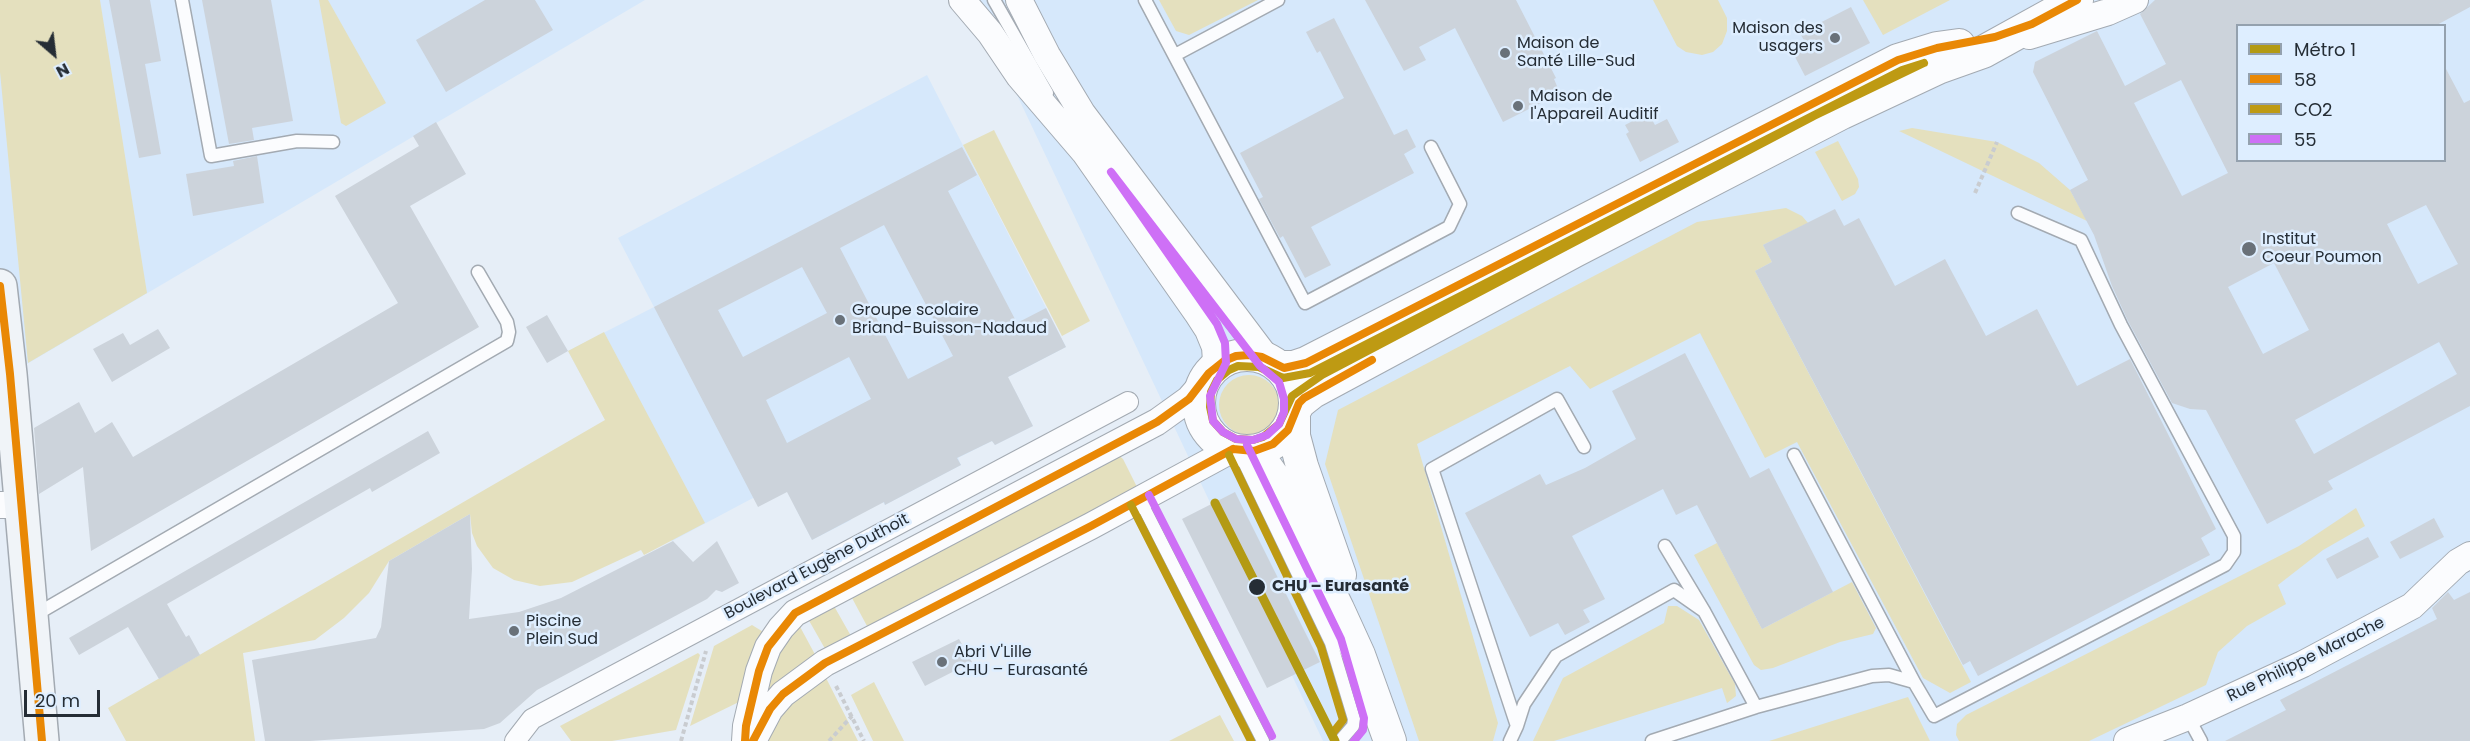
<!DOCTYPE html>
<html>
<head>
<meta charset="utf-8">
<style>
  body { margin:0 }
  #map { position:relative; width:2470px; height:741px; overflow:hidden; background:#e6eef7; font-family:Poppins,sans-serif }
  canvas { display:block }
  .legend { position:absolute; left:2236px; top:24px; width:210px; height:138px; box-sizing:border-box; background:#deeeff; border:2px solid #94a1ae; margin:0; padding:8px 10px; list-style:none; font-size:18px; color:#252d35 }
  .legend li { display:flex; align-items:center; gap:12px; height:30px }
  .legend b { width:30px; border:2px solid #94a1ae }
  .north { position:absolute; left:24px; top:24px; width:60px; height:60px; -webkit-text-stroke:4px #deeeff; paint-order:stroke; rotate:152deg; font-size:16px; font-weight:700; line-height:24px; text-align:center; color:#252d35 }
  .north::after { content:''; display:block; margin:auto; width:21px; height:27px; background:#252d35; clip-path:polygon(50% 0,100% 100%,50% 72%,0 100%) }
  .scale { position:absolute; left:24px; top:690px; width:76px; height:27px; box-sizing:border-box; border:3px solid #252d35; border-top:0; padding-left:8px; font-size:18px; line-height:21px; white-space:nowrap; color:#252d35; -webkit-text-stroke:4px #deeeff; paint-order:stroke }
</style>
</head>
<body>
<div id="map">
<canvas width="2470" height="741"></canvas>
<ul class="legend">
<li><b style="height:8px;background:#b39a13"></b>Métro 1</li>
<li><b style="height:8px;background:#e98805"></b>58</li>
<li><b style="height:8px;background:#be9a13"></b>CO2</li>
<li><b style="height:8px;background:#ce70f6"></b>55</li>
</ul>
<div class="north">N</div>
<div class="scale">20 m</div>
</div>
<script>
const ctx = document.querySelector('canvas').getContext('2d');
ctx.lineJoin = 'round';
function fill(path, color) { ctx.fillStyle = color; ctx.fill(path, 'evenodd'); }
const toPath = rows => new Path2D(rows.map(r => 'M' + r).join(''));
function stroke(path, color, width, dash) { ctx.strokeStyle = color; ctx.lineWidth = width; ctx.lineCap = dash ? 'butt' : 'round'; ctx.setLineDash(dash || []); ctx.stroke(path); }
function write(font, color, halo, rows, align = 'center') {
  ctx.font = font + ' Poppins,sans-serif'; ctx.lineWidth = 5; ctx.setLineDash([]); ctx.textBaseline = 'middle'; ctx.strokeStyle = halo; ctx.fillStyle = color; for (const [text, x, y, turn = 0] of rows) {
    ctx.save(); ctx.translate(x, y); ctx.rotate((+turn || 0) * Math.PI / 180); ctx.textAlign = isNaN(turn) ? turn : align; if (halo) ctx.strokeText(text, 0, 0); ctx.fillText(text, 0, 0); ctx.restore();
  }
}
fill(toPath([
  [0,0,645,0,10,374,0,286],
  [972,0,2470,0,2470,741,1323,741],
  [2238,26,2444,26,2444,160,2238,160],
  [927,75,1066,347,989,387,1013,387,1033,426,995,445,992,441,958,458,961,465,885,505,881,499,848,516,851,520,812,540,792,501,801,497,796,487,753,498,672,541,568,351,654,307,618,238]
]), '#d6e8fb');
fill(toPath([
  [0,0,100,0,147,293,28,363,0,72],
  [319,0,328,0,386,103,346,126,341,123],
  [1159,0,1258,0,1189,35,1176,31],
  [1653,0,1718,0,1727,18,1727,31,1722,44,1713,52,1702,55,1686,52,1677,46],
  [1863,0,1950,0,1883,35],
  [1912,128,1997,142,2039,163,2070,190,2087,221,1899,131],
  [994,130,1090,321,1062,336,963,145],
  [1838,141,1858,179,1859,187,1855,194,1842,201,1815,152],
  [1786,208,1802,216,1808,223,1763,245,1772,262,1755,271,1971,682,1950,693,1923,678,1797,442,1765,458,1700,333,1590,389,1570,366,1417,444,1498,723,1493,741,1419,741,1325,464,1338,410,1697,222],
  [604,332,705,523,644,555,641,550,572,582,540,586,514,580,493,568,477,546,472,533,470,514,389,561,369,593,344,618,315,640,243,653,255,741,126,741,108,708,605,420,568,351],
  '1219 405a30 30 0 1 1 60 0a30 30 0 1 1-60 0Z',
  [1116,453,1123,459,1137,487,879,628,867,626,852,598,855,590],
  [2356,508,2365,526,2323,550,2278,585,2286,604,2247,626,2218,652,2206,685,2089,741,1959,741,1956,735,1957,724,1966,715,2299,546],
  [1717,543,1762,629,1852,582,1876,628,1873,634,1840,642,1773,668,1761,670,1754,665,1694,555],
  [834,606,851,636,828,654,807,617],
  [1668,606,1677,606,1699,620,1735,684,1736,696,1727,703,1722,688,1554,741,1533,741,1563,678,1664,623],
  [798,623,818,660,765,704,768,670],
  [752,625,765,633,747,698,690,726,714,646],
  [698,653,700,655,676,730,612,741,571,741,560,726],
  [823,672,858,741,766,741,788,702],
  [874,682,904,741,873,741,851,695],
  [1908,697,1930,741,1769,741],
  [1220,715,1234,741,1169,741]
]), '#e4e0be');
fill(toPath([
  [109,0,150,0,161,61,145,64,161,154,139,158],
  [202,0,271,0,293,121,252,128,254,140,229,144],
  [485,0,535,0,553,30,446,92,416,40],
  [1365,0,1516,0,1556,78,1554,79,1559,91,1539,101,1541,103,1503,122,1455,28,1419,47,1426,60,1404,71],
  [2155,0,2470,0,2470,7,2435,26,2238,26,2238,160,2445,160,2445,67,2464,103,2470,100,2470,406,2328,481,2333,489,2267,524,2206,410,2190,409,2172,403,2128,321,2112,286,2094,235,2070,190,2088,180,2033,72,2035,62,2097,31,2125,86,2166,64,2140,14],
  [2181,80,2228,173,2182,196,2134,103],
  [2426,205,2458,264,2418,284,2387,224],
  [2274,263,2309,330,2263,354,2228,287],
  [2439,342,2457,374,2314,454,2295,420],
  [1851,7,1870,43,1805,76,1794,55,1808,48,1800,33],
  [1334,18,1394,135,1407,129,1416,147,1404,154,1414,173,1311,227,1331,265,1305,278,1283,236,1280,238,1259,199,1263,197,1240,153,1344,98,1320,51,1317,53,1306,32],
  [1648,113,1655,125,1667,119,1679,142,1640,162,1626,134,1629,132,1625,125],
  [436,122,466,174,410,206,479,327,91,551,83,467,39,494,34,428,79,402,95,433,112,422,133,457,398,303,335,196,419,146,413,136],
  [962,147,977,175,948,191,1017,323,1046,308,1066,347,1008,377,1033,426,995,445,992,441,957,458,961,465,885,505,884,502,812,540,787,492,758,507,654,307],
  [884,225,953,356,908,379,840,248],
  [802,267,827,313,743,357,718,310],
  [849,357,871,399,787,443,766,400],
  [257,156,264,203,193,216,186,174,234,166,233,161],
  [1835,209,1844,226,1859,218,1895,286,1945,259,1986,336,2037,309,2077,386,2130,359,2216,529,2201,538,2210,555,1978,676,1970,661,1963,665,1755,271,1772,262,1763,245],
  [547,315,568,351,547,363,526,327],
  [158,329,170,348,112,382,93,349,123,333,130,345],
  [1685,353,1750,478,1769,468,1833,592,1762,629,1697,505,1676,515,1663,489,1572,536,1605,599,1583,610,1590,622,1565,635,1558,623,1530,637,1465,513,1540,474,1546,485,1585,468,1636,439,1612,391],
  [428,431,440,453,372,492,370,488,167,604,186,637,189,635,200,655,159,679,128,627,79,655,69,638],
  [1235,492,1320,662,1267,688,1182,519],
  [470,514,472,569,469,619,519,612,561,598,673,541,693,562,717,541,739,583,722,592,716,590,707,599,537,690,500,723,484,729,310,741,265,741,252,660,376,638,381,627,389,561],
  [2434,518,2444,537,2400,559,2390,542],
  [2368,537,2379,557,2337,579,2326,559],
  [2448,592,2454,600,2470,592,2470,741,2225,741,2286,710,2280,700,2437,619,2432,608],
  [959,639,972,662,925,686,912,662]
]), '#ccd3db');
const service = toPath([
  [182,0,211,156,297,141,333,142],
  [994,0,1047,93],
  [1145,0,1305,303,1449,227,1460,204,1431,147],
  [1175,55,1278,0],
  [1794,455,1914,682],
  [1241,456,1331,643,1354,719,1353,726,1340,741],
  [1140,500,1263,741],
  [1665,546,1704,611,1756,707],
  [35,615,507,341,509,332,507,322,478,272],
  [2188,717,2201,741],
  [1517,726,1524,704,1556,656,1674,590,1704,611],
  [1510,741,1517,726,1432,469,1557,399,1584,447],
  [1652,741,1756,707,1872,676,1889,675,1914,682,1934,716,2225,565,2234,552,2234,536,2121,325,2081,240,2018,213]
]);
const pedestrian = toPath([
  [515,741,532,719,1128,402]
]);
const minor = toPath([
  [962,0,990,33,1019,76,1085,153,1197,313,1208,330,1215,347,1216,361,1214,368],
  [1019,0,1047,55,1082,113,1268,360],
  [2029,36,2108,12,2135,0],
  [0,505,21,505],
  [745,741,746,726,759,671,768,647,781,628,795,613,1157,422,1189,399,1203,383],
  [753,741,770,709,783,694,825,663,1091,526,1233,449],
  [2127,741,2188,717,2303,664,2412,606,2458,562,2470,555]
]);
const tertiary = toPath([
  '1199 403a48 48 0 1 1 96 0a48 48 0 1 1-96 0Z',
  [1279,367,1294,367,1306,363,1898,60,1937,48,1959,45],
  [1295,410,1299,403,1313,392,1575,251,1842,113,1938,68,1983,52,2077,0],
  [1294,417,1294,436,1302,466,1340,575],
  [1247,451,1260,458,1274,478,1338,609,1359,655,1390,741]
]);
const secondary = toPath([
  [0,286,10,374,42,741]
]);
stroke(service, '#a3aab2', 15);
stroke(pedestrian, '#a3aab2', 22);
stroke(minor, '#a3aab2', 28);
stroke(tertiary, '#a3aab2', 34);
stroke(secondary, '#a3aab2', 36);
stroke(toPath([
  [1975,193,1997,142],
  [836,686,864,741],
  [681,741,706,651],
  [829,741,852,716]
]), '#c9ccd0', 4, [4.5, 3]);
stroke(service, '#fbfcfe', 12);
stroke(pedestrian, '#fbfcfe', 20);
stroke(minor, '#fbfcfe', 26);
stroke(tertiary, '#fbfcfe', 32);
stroke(secondary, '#f0f4f8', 33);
stroke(toPath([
  [0,286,10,374,42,741],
  [1233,449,1254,451,1273,444,1288,430,1299,403,1304,398,1372,360],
  [745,741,746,726,759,671,768,647,795,613,1157,422,1189,399,1209,373,1224,361,1236,356,1249,355,1262,357,1284,368,1306,363,1898,60,1937,48,1995,37,2032,24,2077,0],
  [753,741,770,709,783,694,825,663,1091,526,1233,449]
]), '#e98805', 8);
stroke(toPath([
  [1924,63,1814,116,1322,375,1292,396,1279,424,1263,437,1253,440,1236,439,1223,432,1213,421,1210,407,1211,392,1217,380,1229,370,1238,366,1259,367,1283,378,1310,373,1902,70,1924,63],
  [1229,455,1321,647,1343,720,1332,734],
  [1131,505,1251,741]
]), '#be9a13', 8);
stroke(toPath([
  [1111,172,1260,366,1279,382,1284,399,1284,412,1279,424,1267,435,1253,440,1236,439,1223,432,1213,421,1210,396,1226,363,1225,343,1217,324,1111,172],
  [1247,445,1341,639,1364,718,1363,730,1354,741],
  [1149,495,1272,736]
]), '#ce70f6', 8);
stroke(toPath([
  [1215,503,1335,741]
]), '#b39a13', 9);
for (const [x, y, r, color] of [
  [1835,38,6,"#697179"],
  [1505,53,6,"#697179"],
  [1518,106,6,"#697179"],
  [2249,249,8,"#697179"],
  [840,320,6,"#697179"],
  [1257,587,9,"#252d35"],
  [514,631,6,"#697179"],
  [942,662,6,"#697179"]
]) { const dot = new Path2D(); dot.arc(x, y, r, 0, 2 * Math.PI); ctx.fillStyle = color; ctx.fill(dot); stroke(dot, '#deeeff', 2); }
write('16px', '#252d35', '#deeeff', [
  ["Maison des",1823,29,"right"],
  ["usagers",1823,47,"right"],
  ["Maison de",1517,44],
  ["Santé Lille-Sud",1517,62],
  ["Maison de",1530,97],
  ["l'Appareil Auditif",1530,115],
  ["Institut",2262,240],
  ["Coeur Poumon",2262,258],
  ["Groupe scolaire",852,311],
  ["Briand-Buisson-Nadaud",852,329],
  ["Piscine",526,622],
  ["Plein Sud",526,640],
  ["Abri V'Lille",954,653],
  ["CHU – Eurasanté",954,671]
], 'left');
write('16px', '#252d35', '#deeeff', [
  ["Boulevard Eugène Duthoit",817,567,-28],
  ["Rue Philippe Marache",2306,660,-26]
]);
write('bold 16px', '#252d35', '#deeeff', [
  ["CHU – Eurasanté",1272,587]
], 'left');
</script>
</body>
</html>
